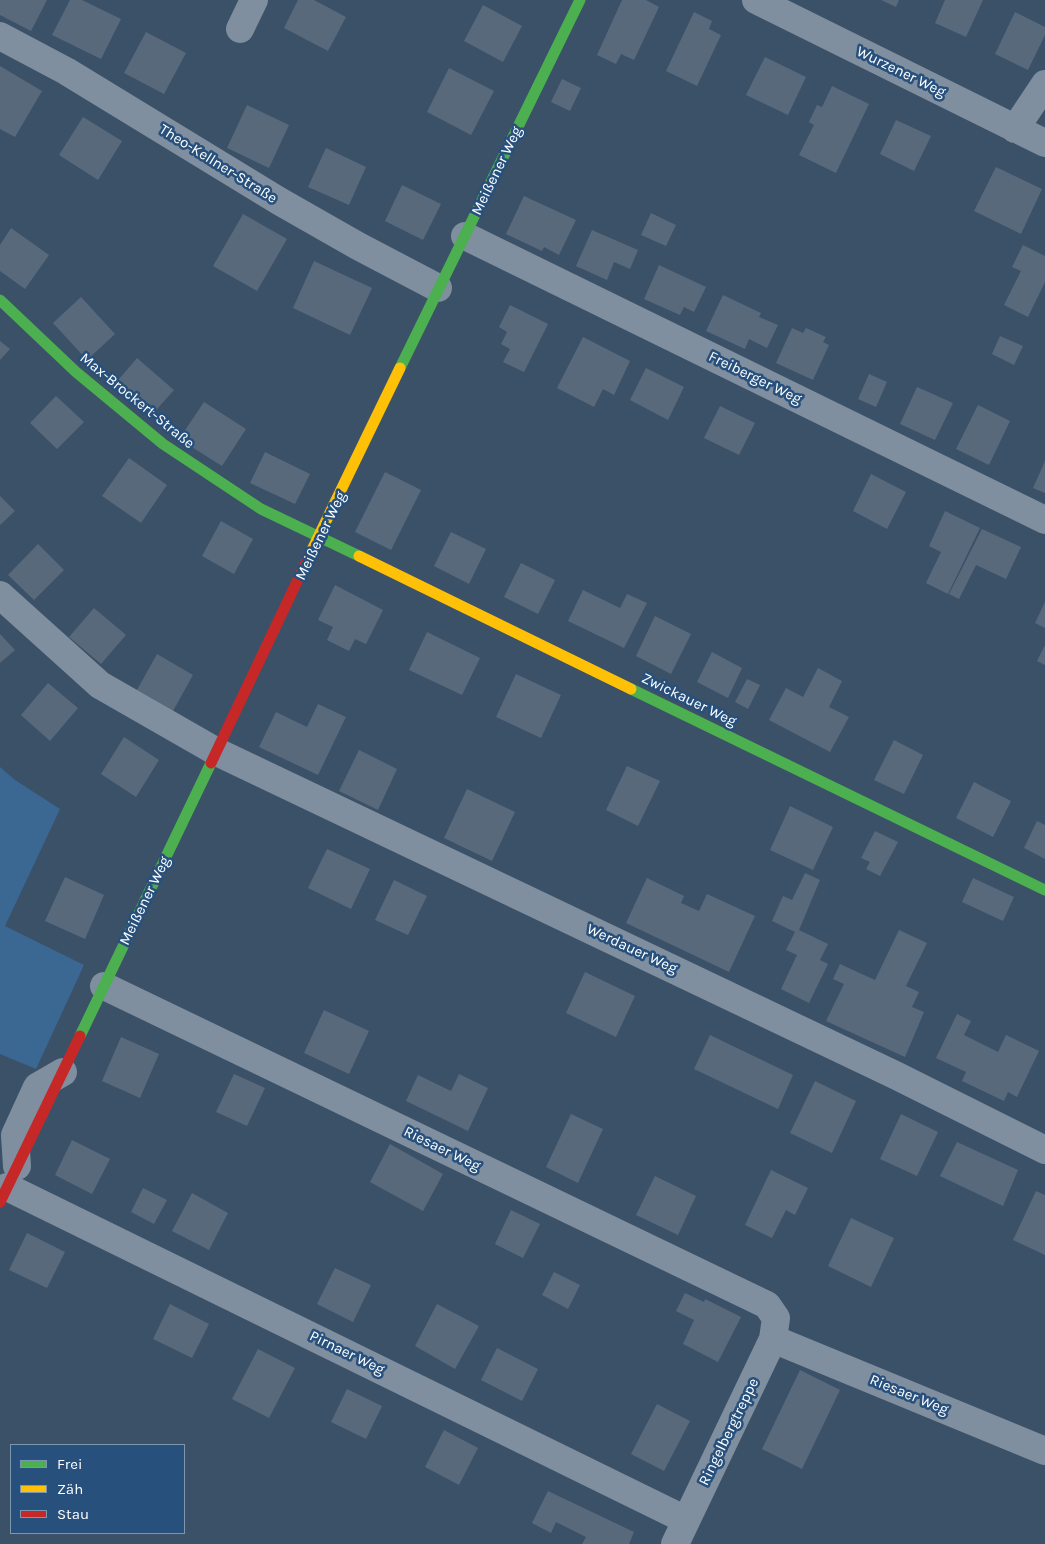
<!DOCTYPE html>
<html>
<head>
<meta charset="utf-8">
<style>
  body { margin:0 }
  #map { position:relative; width:1045px; height:1544px; overflow:hidden; background:#3b5168; font-family:Karla,sans-serif }
  canvas { display:block }
  .legend { position:absolute; left:10px; top:1444px; width:175px; height:90px; box-sizing:border-box; background:#27507c; border:1px solid #7d96b0; margin:0; padding:6px 9px; list-style:none; font-size:15px; color:#fff }
  .legend li { display:flex; align-items:center; gap:10px; height:25px }
  .legend b { width:25px; border:1px solid #7d96b0 }
</style>
</head>
<body>
<div id="map">
<canvas width="1045" height="1544"></canvas>
<ul class="legend">
<li><b style="height:6px;background:#4caf50"></b>Frei</li>
<li><b style="height:6px;background:#ffc107"></b>Zäh</li>
<li><b style="height:6px;background:#c62828"></b>Stau</li>
</ul>
</div>
<script>
const ctx = document.querySelector('canvas').getContext('2d');
ctx.lineJoin = 'round';
function fill(path, color) { ctx.fillStyle = color; ctx.fill(path, 'evenodd'); }
const toPath = rows => new Path2D(rows.map(r => 'M' + r).join(''));
function stroke(path, color, width, dash) { ctx.strokeStyle = color; ctx.lineWidth = width; ctx.lineCap = dash ? 'butt' : 'round'; ctx.setLineDash(dash || []); ctx.stroke(path); }
function write(font, color, halo, rows, align = 'center') {
  ctx.font = font + ' Karla,sans-serif'; ctx.lineWidth = 5; ctx.setLineDash([]); ctx.textBaseline = 'middle'; ctx.strokeStyle = halo; ctx.fillStyle = color; for (const [text, x, y, turn = 0] of rows) {
    ctx.save(); ctx.translate(x, y); ctx.rotate((+turn || 0) * Math.PI / 180); ctx.textAlign = isNaN(turn) ? turn : align; if (halo) ctx.strokeText(text, 0, 0); ctx.fillText(text, 0, 0); ctx.restore();
  }
}
fill(toPath([
  [0,767,15,780,60,809,5,926,84,965,36,1069,0,1054]
]), '#3b6793');
fill(toPath([
  [0,0,47,0,31,31,0,15],
  [70,0,82,0,121,19,101,59,52,35],
  [298,0,314,0,346,17,328,51,284,28],
  [622,0,646,0,659,7,634,60,621,54,616,64,597,55],
  [881,0,899,0,896,7],
  [945,0,983,0,966,37,935,23],
  [483,5,522,26,503,62,464,41],
  [694,12,712,21,709,29,721,35,697,86,666,71],
  [1015,12,1045,27,1045,35,1028,70,995,54],
  [146,32,186,53,164,94,124,73],
  [765,57,806,77,788,115,746,95],
  [0,66,42,91,15,137,0,129],
  [449,68,494,91,471,135,427,112],
  [562,79,581,88,570,111,551,102],
  [832,86,869,104,836,173,799,155,814,125,809,122,817,105,822,107],
  [247,105,289,125,269,168,227,148],
  [83,117,122,141,98,180,59,155],
  [896,120,931,136,914,171,880,154],
  [326,148,366,167,349,205,308,187],
  [996,167,1042,189,1021,234,974,211],
  [402,185,441,204,423,240,385,221],
  [524,196,576,220,559,255,544,247,542,251,506,234],
  [651,213,676,225,666,246,641,235],
  [243,214,287,239,257,291,213,266],
  [11,228,49,255,25,289,0,271,0,245],
  [592,230,638,250,630,269,614,262,607,280,576,266],
  [1023,245,1045,256,1045,282,1028,317,1004,305,1021,271,1012,267],
  [314,261,372,288,350,335,293,308],
  [659,265,706,287,694,312,684,307,680,315,644,299],
  [723,295,761,313,759,317,778,325,767,348,749,339,745,349,706,331],
  [81,297,115,334,87,360,53,323],
  [510,305,548,324,524,372,503,362,510,349,501,344,507,332,499,327],
  [792,328,803,333,806,328,826,337,823,342,829,345,813,380,776,363],
  [1000,336,1023,346,1014,365,992,354],
  [583,337,630,361,614,395,603,389,594,407,557,388],
  [0,341,10,349,0,360],
  [137,358,174,390,150,417,113,386],
  [646,368,684,387,668,420,630,400],
  [869,374,887,382,876,407,858,399],
  [917,387,953,403,935,440,900,424],
  [56,396,84,422,57,449,30,423],
  [204,402,246,429,222,466,179,439],
  [978,405,1010,421,989,465,956,449],
  [720,406,755,423,739,455,704,438],
  [265,452,310,474,295,504,250,483],
  [129,458,167,485,141,523,102,496],
  [1045,461,1045,493,1033,488],
  [385,472,421,490,391,550,355,532],
  [871,474,906,492,887,529,853,511],
  [0,496,15,511,0,525],
  [945,511,980,528,948,594,926,583,941,552,929,546],
  [221,521,253,539,234,574,202,556],
  [982,529,1021,547,1006,579,976,565,959,599,949,594],
  [451,532,486,549,469,584,434,566],
  [38,544,64,570,34,600,8,575],
  [521,563,555,580,538,614,504,597],
  [335,585,383,610,366,644,355,639,349,651,327,640,333,627,318,620],
  [583,590,620,608,627,594,647,603,624,648,568,621],
  [1045,602,1045,628,1035,623],
  [94,608,126,635,101,664,69,637],
  [655,616,691,634,671,674,636,656],
  [427,632,480,658,462,695,409,670],
  [0,634,15,650,0,663],
  [1045,645,1045,665,1037,661],
  [712,652,742,668,728,698,697,682],
  [157,654,193,675,173,711,137,690],
  [818,668,842,681,829,707,849,717,830,752,769,720,786,688,803,697],
  [516,674,561,695,541,738,496,717],
  [747,679,760,685,748,709,735,702],
  [48,683,78,708,50,741,21,715],
  [318,704,346,717,318,775,259,747,276,712,307,727],
  [124,737,159,760,136,797,101,774],
  [894,740,923,755,904,794,874,780],
  [359,750,397,769,378,810,339,791],
  [627,766,660,781,638,826,606,810],
  [974,782,1011,801,993,837,956,818],
  [467,789,515,812,492,861,444,838],
  [790,806,833,827,813,870,770,850],
  [1037,821,1045,825,1045,859,1024,848],
  [875,831,898,842,880,876,866,869,870,862,861,858],
  [327,849,370,869,351,909,308,888],
  [805,873,820,880,799,930,828,944,820,960,828,964,809,1003,781,989,797,955,786,950,795,932,772,921,783,896,792,900],
  [65,877,104,895,85,939,45,921],
  [647,878,684,896,681,903,699,911,707,894,755,916,729,972,626,923],
  [973,878,1014,897,1003,921,962,902],
  [394,880,427,896,408,935,375,920],
  [899,930,927,943,906,986,919,992,912,1007,924,1012,905,1057,826,1021,844,984,833,979,840,964,875,980],
  [585,972,635,996,616,1037,566,1013],
  [324,1010,369,1031,349,1074,304,1053],
  [957,1014,971,1021,964,1035,998,1052,1006,1035,1039,1051,1017,1097,1008,1092,1004,1101,962,1081,966,1072,936,1058],
  [710,1035,793,1075,778,1109,694,1069],
  [121,1037,159,1054,140,1098,102,1081],
  [234,1074,265,1088,247,1126,216,1112],
  [459,1074,488,1088,468,1131,406,1101,418,1075,451,1091],
  [815,1081,856,1101,832,1153,790,1133],
  [571,1114,603,1129,578,1183,546,1167],
  [901,1114,938,1132,917,1176,880,1159],
  [72,1140,110,1159,92,1194,55,1175],
  [957,1142,1018,1170,1003,1206,940,1176],
  [390,1144,443,1174,423,1211,370,1182],
  [771,1170,808,1188,795,1215,786,1210,772,1238,745,1225],
  [655,1176,696,1196,678,1235,636,1215],
  [143,1188,167,1200,154,1224,131,1212],
  [1036,1191,1045,1195,1045,1255,1013,1240],
  [192,1193,228,1213,209,1250,172,1231],
  [511,1210,540,1224,523,1258,495,1244],
  [851,1218,894,1238,871,1287,828,1266],
  [27,1233,65,1252,47,1288,9,1270],
  [335,1268,371,1285,353,1322,317,1304],
  [554,1272,580,1285,568,1309,542,1295],
  [685,1293,704,1302,705,1299,741,1317,718,1362,683,1344,694,1320,676,1311],
  [170,1304,209,1324,192,1358,153,1339],
  [437,1304,479,1326,455,1369,415,1346],
  [497,1348,538,1369,522,1401,481,1380],
  [258,1349,295,1368,269,1418,232,1399],
  [800,1370,840,1390,802,1469,762,1449],
  [347,1389,382,1406,366,1439,331,1422],
  [657,1404,690,1421,664,1471,631,1454],
  [444,1430,478,1448,459,1485,425,1467],
  [548,1491,634,1532,629,1544,582,1544,586,1537,556,1522,551,1533,532,1523]
]), '#58697c');
stroke(toPath([
  [756,0,1045,143],
  [240,29,254,0],
  [0,36,66,71,279,201,358,246,438,288],
  [1015,129,1045,84],
  [465,236,1045,520],
  [0,595,100,685,217,752,895,1075,1045,1150],
  [104,986,767,1305,776,1318,773,1339,675,1544],
  [17,1166,15,1135,37,1087,63,1072],
  [7,1187,686,1520],
  [773,1339,1045,1451]
]), '#7f8f9f', 28);
stroke(toPath([
  [0,300,76,372,163,444,261,509,359,556],
  [400,368,580,0],
  [631,689,1045,890],
  [80,1036,211,763]
]), '#4caf50', 11);
stroke(toPath([
  [311,552,400,368],
  [359,556,631,689]
]), '#ffc107', 11);
stroke(toPath([
  [211,763,311,552],
  [0,1202,80,1036]
]), '#c62828', 11);
write('15px', '#fff', '#27507c', [
  ["Wurzener Weg",901,72,26],
  ["Theo-Kellner-Straße",218,164,32],
  ["Meißener Weg",497,171,-64],
  ["Freiberger Weg",755,378,26],
  ["Max-Brockert-Straße",137,401,39],
  ["Meißener Weg",321,536,-64],
  ["Zwickauer Weg",689,700,26],
  ["Meißener Weg",145,901,-64],
  ["Werdauer Weg",632,949,25],
  ["Riesaer Weg",442,1149,26],
  ["Pirnaer Weg",347,1353,26],
  ["Riesaer Weg",909,1395,22],
  ["Ringelbergtreppe",729,1432,-64]
]);
</script>
</body>
</html>
